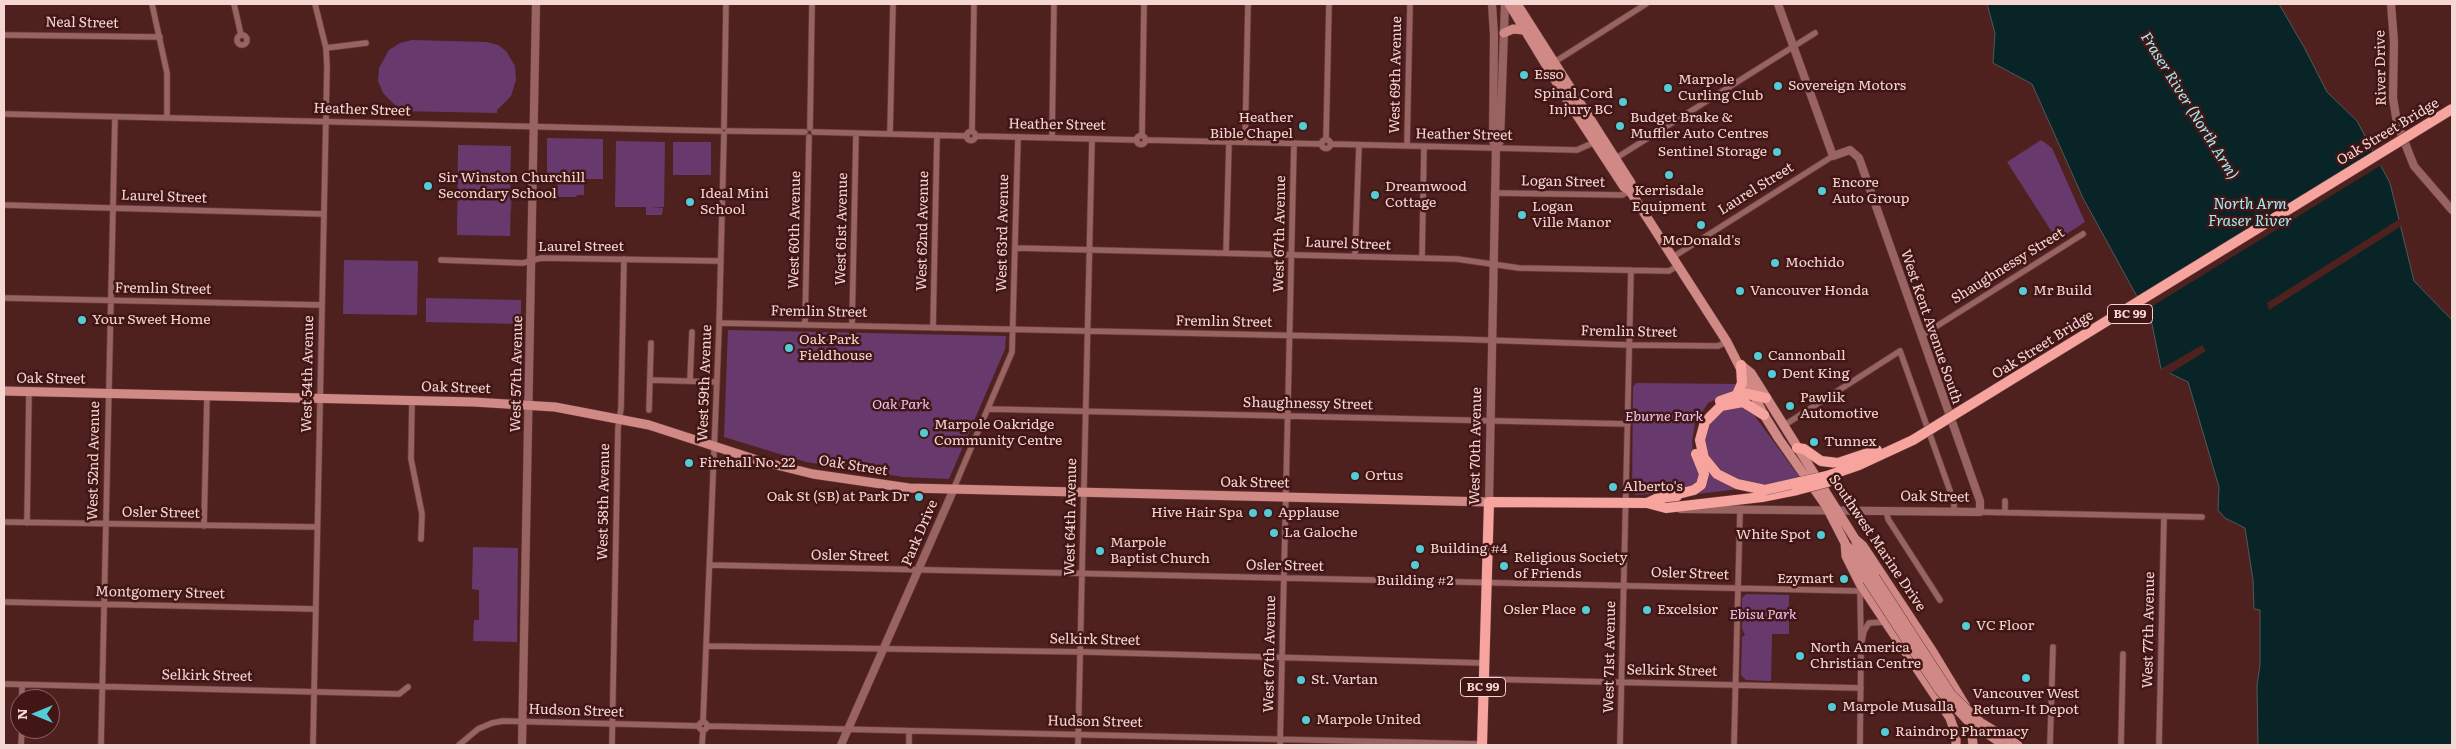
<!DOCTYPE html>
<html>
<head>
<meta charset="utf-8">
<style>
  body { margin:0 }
  #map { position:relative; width:2456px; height:749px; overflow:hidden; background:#4e211f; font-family:Literata,serif }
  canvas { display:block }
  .frame { position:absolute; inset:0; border:5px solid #f4d6d3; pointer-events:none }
  .north { position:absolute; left:10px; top:689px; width:50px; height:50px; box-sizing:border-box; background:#431616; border:1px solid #8a6362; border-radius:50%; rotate:270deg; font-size:14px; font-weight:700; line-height:20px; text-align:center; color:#f4d6d3 }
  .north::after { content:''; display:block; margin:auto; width:18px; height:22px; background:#52ccd6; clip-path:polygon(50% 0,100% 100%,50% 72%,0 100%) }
</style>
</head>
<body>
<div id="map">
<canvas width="2456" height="749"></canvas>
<div class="frame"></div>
<div class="north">N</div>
</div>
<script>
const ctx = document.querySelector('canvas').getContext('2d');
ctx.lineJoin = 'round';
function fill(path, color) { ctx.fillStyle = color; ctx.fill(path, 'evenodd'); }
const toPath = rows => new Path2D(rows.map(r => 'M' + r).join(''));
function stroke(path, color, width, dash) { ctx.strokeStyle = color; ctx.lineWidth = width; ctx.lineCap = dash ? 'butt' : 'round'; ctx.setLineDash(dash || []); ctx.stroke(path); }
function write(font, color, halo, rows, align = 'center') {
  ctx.font = font + ' Literata,serif'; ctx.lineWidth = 5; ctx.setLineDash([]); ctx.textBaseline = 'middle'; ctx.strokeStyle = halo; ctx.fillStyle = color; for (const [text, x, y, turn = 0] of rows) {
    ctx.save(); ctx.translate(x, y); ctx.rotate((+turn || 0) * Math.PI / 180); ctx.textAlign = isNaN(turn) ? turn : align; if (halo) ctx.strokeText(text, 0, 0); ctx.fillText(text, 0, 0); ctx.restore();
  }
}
fill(toPath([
  [412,40,486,42,498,45,506,51,515,66,516,80,511,96,497,110,497,113,397,111,397,107,383,93,378,81,379,68,389,50,400,43],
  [547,138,603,139,603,179,547,179],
  [2041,140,2052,148,2085,222,2057,240,2007,162],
  [616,141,665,142,664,207,651,207,663,208,662,215,646,215,646,207,615,207],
  [673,142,711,142,711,175,673,175],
  [458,145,511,146,510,190,513,223,511,197,510,236,457,235],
  [558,180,576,180,576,184,584,184,584,195,577,195,576,197,557,197],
  [344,260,418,261,417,315,343,314],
  [426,298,521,300,521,324,426,322],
  [728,330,1006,336,1005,349,949,479,903,477,806,462,724,437],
  [1636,383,1740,384,1736,390,1708,403,1695,423,1692,442,1693,452,1700,472,1698,485,1664,493,1636,495,1632,493,1633,387],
  [1740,407,1752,412,1801,479,1772,484,1746,484,1718,471,1704,452,1705,430,1720,411],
  [1705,468,1739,489,1697,494],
  [473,547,518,548,517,642,473,641,474,620,479,620,479,590,472,589],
  [1746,594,1789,595,1789,634,1772,634,1771,681,1746,680,1741,675,1742,637,1745,635,1742,629,1742,598]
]), '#68396d');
const water = toPath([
  [1987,4,2279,4,2304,47,2327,92,2357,121,2390,183,2414,281,2452,320,2452,745,2258,745,2257,685,2260,665,2260,610,2254,609,2253,580,2245,528,2225,518,2218,510,2219,487,2188,382,2161,369,2152,324,2083,198,2032,84,1993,63,1995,33,1987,4]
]);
fill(water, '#082426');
stroke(water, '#4f595a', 1);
fill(toPath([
  [2376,150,2383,164,2143,312,2135,298],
  [2401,218,2403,225,2269,310,2267,303],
  [2202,345,2206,351,2167,375,2159,370]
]), '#4e211f');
const street = toPath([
  [152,4,167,73,167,118],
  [234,4,241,35],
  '237 40a5 5 0 1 1 10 0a5 5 0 1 1-10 0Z',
  [4,35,160,37],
  [326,48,366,43],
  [1553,63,1646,4],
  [4,114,720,131],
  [724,127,726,4],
  [810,128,812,4],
  [728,131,805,132],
  [972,131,974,4],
  '966.5 136a4.5 4.5 0 1 1 9 0a4.5 4.5 0 1 1-9 0Z',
  [814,132,967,136],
  [890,134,893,4],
  [1142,135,1144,4],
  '1136.5 140a4.5 4.5 0 1 1 9 0a4.5 4.5 0 1 1-9 0Z',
  [976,136,1137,140],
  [1052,138,1054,4],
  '1321.5 144a4.5 4.5 0 1 1 9 0a4.5 4.5 0 1 1-9 0Z',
  [1146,140,1322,144],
  [1326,140,1329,4],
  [1245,142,1248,4],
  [1331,144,1577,150,1595,142],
  [1407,146,1410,4],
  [1613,160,1815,33],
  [1494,193,1622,195,1630,191],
  [4,205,324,214],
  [1015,248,1457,259,1519,268,1669,271,1679,265],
  [1226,253,1229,142],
  [1355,256,1359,145],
  [1673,257,1833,156],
  [1422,258,1424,147],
  [441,260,523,263,541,258,721,261],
  [4,298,322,305],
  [720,323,1455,339,1629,345,1718,346,1727,342],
  [805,324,809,137],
  [852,325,856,134],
  [933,328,937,135],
  [1921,336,2083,234],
  [650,380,717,382],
  [690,381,692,332],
  [412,400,411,459,422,514,421,539],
  [988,409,1628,424],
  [649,410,651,343],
  [1783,426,1900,351,1954,502,1954,512],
  [953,490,1012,352,1018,137],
  [1886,510,1888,519,1940,600],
  [1980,512,2202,517],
  [2005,513,2005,501],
  [4,522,317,527],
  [27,523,29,392],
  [204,526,207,396],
  [710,565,1859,591],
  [4,602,315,609],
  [707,646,1087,652,1483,663],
  [1861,646,1864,631,1869,623,1885,622],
  [1483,679,1861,688],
  [4,684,399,694,408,687],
  [22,699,22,685],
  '699 726a4 4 0 1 1 8 0a4 4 0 1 1-8 0Z',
  [703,722,719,329,724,134],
  [707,726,1482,744],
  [21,745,22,729],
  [101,745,115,117],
  [313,745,327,67,326,48,315,4],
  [459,745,478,729,492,723,503,721,699,726],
  [612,745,618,428,621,408,624,259],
  [702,745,703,731],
  [909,745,909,731],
  [1078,745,1092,139],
  [1280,745,1294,143],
  [1620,745,1631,270],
  [1734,745,1740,511],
  [1860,745,1861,646,1860,588],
  [2050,745,2053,647],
  [2121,745,2123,654],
  [2159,745,2164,516]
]);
const secondary = toPath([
  [2391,4,2394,42,2393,98,2397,123,2414,166,2452,210],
  [1496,148,1500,141,1505,4],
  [1489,502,1496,148,1493,141,1494,35,1492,4],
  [1681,509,1980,512,1980,501,1859,158,1850,150,1833,156,1778,4],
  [522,745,536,4],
  [841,745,953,491]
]);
const primary = toPath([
  [1509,4,1569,103,1624,187,1630,191,1727,342,1764,415,1779,439,1826,506,1845,543,1846,556,1860,584,1950,718,1956,735,1956,745],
  [1517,4,1631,183,1630,191],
  [1504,33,1513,29,1524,30],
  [1741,365,1751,373,1855,539,1863,546,1933,652,1965,705,1971,723,1973,745],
  [4,391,474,402,555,407,649,425,760,461,813,474,909,488,1489,502],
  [1856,542,1858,549,1875,577],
  [1845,544,1852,552,1867,580]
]);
const highway = toPath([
  [1737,394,1742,383,1741,365],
  [1720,401,1743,393,1766,398],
  [1764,415,1743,402,1721,406,1705,422,1700,440,1704,458,1717,474,1737,484,1765,490],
  [1797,448,1804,449,1821,461,1838,463],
  [1670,496,1694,490,1701,485,1704,474,1696,454],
  [1647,503,1658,498,1677,496],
  [1482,745,1489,502,1647,503,1666,508,1762,497,1797,490]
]);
stroke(street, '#643d3d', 7);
stroke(secondary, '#643d3d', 9);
stroke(primary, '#643d3d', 10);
stroke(highway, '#643d3d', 11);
stroke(street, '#986360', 5.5);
stroke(secondary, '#986360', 8);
stroke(primary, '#d18985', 9);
stroke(highway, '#f7a39e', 10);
const primaryBridge = toPath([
  [1875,577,1951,694,1980,722,2018,745],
  [1867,580,1939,690,1967,720,2004,745]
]);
const highwayBridge = toPath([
  [1838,463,1877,450],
  [1765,490,1827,476,1859,465,1913,440,2452,109],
  [1797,490,1828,482]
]);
stroke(primaryBridge, '#643d3d', 10, []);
stroke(highwayBridge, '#643d3d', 11, []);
stroke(primaryBridge, '#d18985', 9);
stroke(highwayBridge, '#f7a39e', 10);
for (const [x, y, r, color] of [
  [1524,75,5,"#52ccd6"],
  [1778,86,5,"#52ccd6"],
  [1668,88,5,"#52ccd6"],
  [1623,102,5,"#52ccd6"],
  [1303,126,5,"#52ccd6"],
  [1620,126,5,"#52ccd6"],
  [1777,152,5,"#52ccd6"],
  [1669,175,5,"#52ccd6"],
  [428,186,5,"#52ccd6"],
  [1822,191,5,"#52ccd6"],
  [1375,195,5,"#52ccd6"],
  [690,202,5,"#52ccd6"],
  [1522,215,5,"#52ccd6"],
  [1701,225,5,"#52ccd6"],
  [1775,263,5,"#52ccd6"],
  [1740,291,5,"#52ccd6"],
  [2023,291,5,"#52ccd6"],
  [82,320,5,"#52ccd6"],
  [789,348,5,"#52ccd6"],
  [1758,356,5,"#52ccd6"],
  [1772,374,5,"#52ccd6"],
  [1790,406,5,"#52ccd6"],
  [924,433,5,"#52ccd6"],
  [1814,442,5,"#52ccd6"],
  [689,463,5,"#52ccd6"],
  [1355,476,5,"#52ccd6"],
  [1613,487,5,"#52ccd6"],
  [919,497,5,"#52ccd6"],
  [1253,513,5,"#52ccd6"],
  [1268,513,5,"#52ccd6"],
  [1274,533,5,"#52ccd6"],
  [1821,535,5,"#52ccd6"],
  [1420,549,5,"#52ccd6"],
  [1100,551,5,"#52ccd6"],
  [1415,565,5,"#52ccd6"],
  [1504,566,5,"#52ccd6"],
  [1844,579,5,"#52ccd6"],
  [1586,610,5,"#52ccd6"],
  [1647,610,5,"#52ccd6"],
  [1966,626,5,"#52ccd6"],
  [1800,656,5,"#52ccd6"],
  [2026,678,5,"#52ccd6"],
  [1301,680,5,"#52ccd6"],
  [1832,707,5,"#52ccd6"],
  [1306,720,5,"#52ccd6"],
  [1885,732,5,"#52ccd6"]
]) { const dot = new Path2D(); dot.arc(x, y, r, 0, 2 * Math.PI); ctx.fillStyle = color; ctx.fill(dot); stroke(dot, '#431616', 2); }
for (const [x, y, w] of [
  [2130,314,45],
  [1483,687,45]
]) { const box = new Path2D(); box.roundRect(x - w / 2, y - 9.5, w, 19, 4); ctx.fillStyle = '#431616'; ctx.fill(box); stroke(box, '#f4d6d3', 1); }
write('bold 12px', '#f4d6d3', null, [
  ["BC 99",2130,314],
  ["BC 99",1483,687]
]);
write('14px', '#f4d6d3', '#431616', [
  ["Neal Street",82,23,1],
  ["River Drive",2381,68,-91],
  ["West 69th Avenue",1396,75,-89],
  ["Heather Street",362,110,2],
  ["Heather Street",1057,125,1],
  ["Oak Street Bridge",2388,132,-31],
  ["Heather Street",1464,135,1],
  ["Logan Street",1563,182,1],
  ["Laurel Street",1756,189,-32],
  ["Laurel Street",164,197,2],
  ["West 61st Avenue",842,229,-89],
  ["West 60th Avenue",795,230,-89],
  ["West 62nd Avenue",923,231,-89],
  ["West 63rd Avenue",1003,233,-89],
  ["West 67th Avenue",1280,234,-89],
  ["Laurel Street",1348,244,2],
  ["Laurel Street",581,247],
  ["Shaughnessy Street",2008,266,-32],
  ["Fremlin Street",163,289,1],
  ["Fremlin Street",819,312,1],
  ["Fremlin Street",1224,322,1],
  ["West Kent Avenue South",1931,327,71],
  ["Fremlin Street",1629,332,1],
  ["Oak Street Bridge",2043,345,-32],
  ["West 54th Avenue",308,374,-89],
  ["West 57th Avenue",517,374,-89],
  ["Oak Street",51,379,1],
  ["West 59th Avenue",705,383,-88],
  ["Oak Street",456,388,2],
  ["Shaughnessy Street",1308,404,1],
  ["West 70th Avenue",1476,446,-89],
  ["West 52nd Avenue",94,461,-89],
  ["Oak Street",853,466,9],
  ["Oak Street",1255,483,1],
  ["Oak Street",1935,497,1],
  ["West 58th Avenue",604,502,-89],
  ["Osler Street",161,513,1],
  ["West 64th Avenue",1071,517,-89],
  ["Park Drive",920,533,-67],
  ["Southwest Marine Drive",1877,543,56],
  ["Osler Street",850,556,1],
  ["Osler Street",1285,566,1],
  ["Osler Street",1690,574,2],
  ["Montgomery Street",160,593,1],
  ["West 77th Avenue",2149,630,-89],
  ["Selkirk Street",1095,640,1],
  ["West 67th Avenue",1270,654,-89],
  ["West 71st Avenue",1610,657,-89],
  ["Selkirk Street",1672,671,1],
  ["Selkirk Street",207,676,1],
  ["Hudson Street",576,711,2],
  ["Hudson Street",1095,722,1]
]);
write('14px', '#f4d6d3', '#431616', [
  ["Esso",1534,75],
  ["Marpole",1678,80],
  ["Curling Club",1678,96],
  ["Sovereign Motors",1788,86],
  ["Spinal Cord",1613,94,"right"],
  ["Injury BC",1613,110,"right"],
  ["Heather",1293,118,"right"],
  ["Bible Chapel",1293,134,"right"],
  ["Budget Brake &",1630,118],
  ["Muffler Auto Centres",1630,134],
  ["Sentinel Storage",1767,152,"right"],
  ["Sir Winston Churchill",438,178],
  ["Secondary School",438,194],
  ["Encore",1832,183],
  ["Auto Group",1832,199],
  ["Dreamwood",1385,187],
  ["Cottage",1385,203],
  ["Kerrisdale",1669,191,"center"],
  ["Equipment",1669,207,"center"],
  ["Ideal Mini",700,194],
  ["School",700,210],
  ["Logan",1532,207],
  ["Ville Manor",1532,223],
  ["McDonald's",1701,241,"center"],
  ["Mochido",1785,263],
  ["Vancouver Honda",1750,291],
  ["Mr Build",2033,291],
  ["Your Sweet Home",92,320],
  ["Oak Park",799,340],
  ["Fieldhouse",799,356],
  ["Cannonball",1768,356],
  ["Dent King",1782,374],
  ["Pawlik",1800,398],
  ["Automotive",1800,414],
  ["Marpole Oakridge",934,425],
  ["Community Centre",934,441],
  ["Tunnex",1824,442],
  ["Firehall No. 22",699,463],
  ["Ortus",1365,476],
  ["Alberto's",1623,487],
  ["Oak St (SB) at Park Dr",909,497,"right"],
  ["Hive Hair Spa",1243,513,"right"],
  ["Applause",1278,513],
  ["La Galoche",1284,533],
  ["White Spot",1811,535,"right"],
  ["Marpole",1110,543],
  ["Baptist Church",1110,559],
  ["Building #4",1430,549],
  ["Religious Society",1514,558],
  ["of Friends",1514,574],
  ["Ezymart",1834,579,"right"],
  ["Building #2",1415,581,"center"],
  ["Osler Place",1576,610,"right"],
  ["Excelsior",1657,610],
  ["VC Floor",1976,626],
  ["North America",1810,648],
  ["Christian Centre",1810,664],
  ["St. Vartan",1311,680],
  ["Vancouver West",2026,694,"center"],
  ["Return-It Depot",2026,710,"center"],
  ["Marpole Musalla",1842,707],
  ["Marpole United",1316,720],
  ["Raindrop Pharmacy",1895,732]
], 'left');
write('italic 14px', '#eec4f2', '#431616', [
  ["Oak Park",901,405],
  ["Eburne Park",1664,417],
  ["Ebisu Park",1763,615]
]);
write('italic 15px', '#9feff7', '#431616', [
  ["Fraser River (North Arm)",2189,106,58],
  ["North Arm",2250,205],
  ["Fraser River",2250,222]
]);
</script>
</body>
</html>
